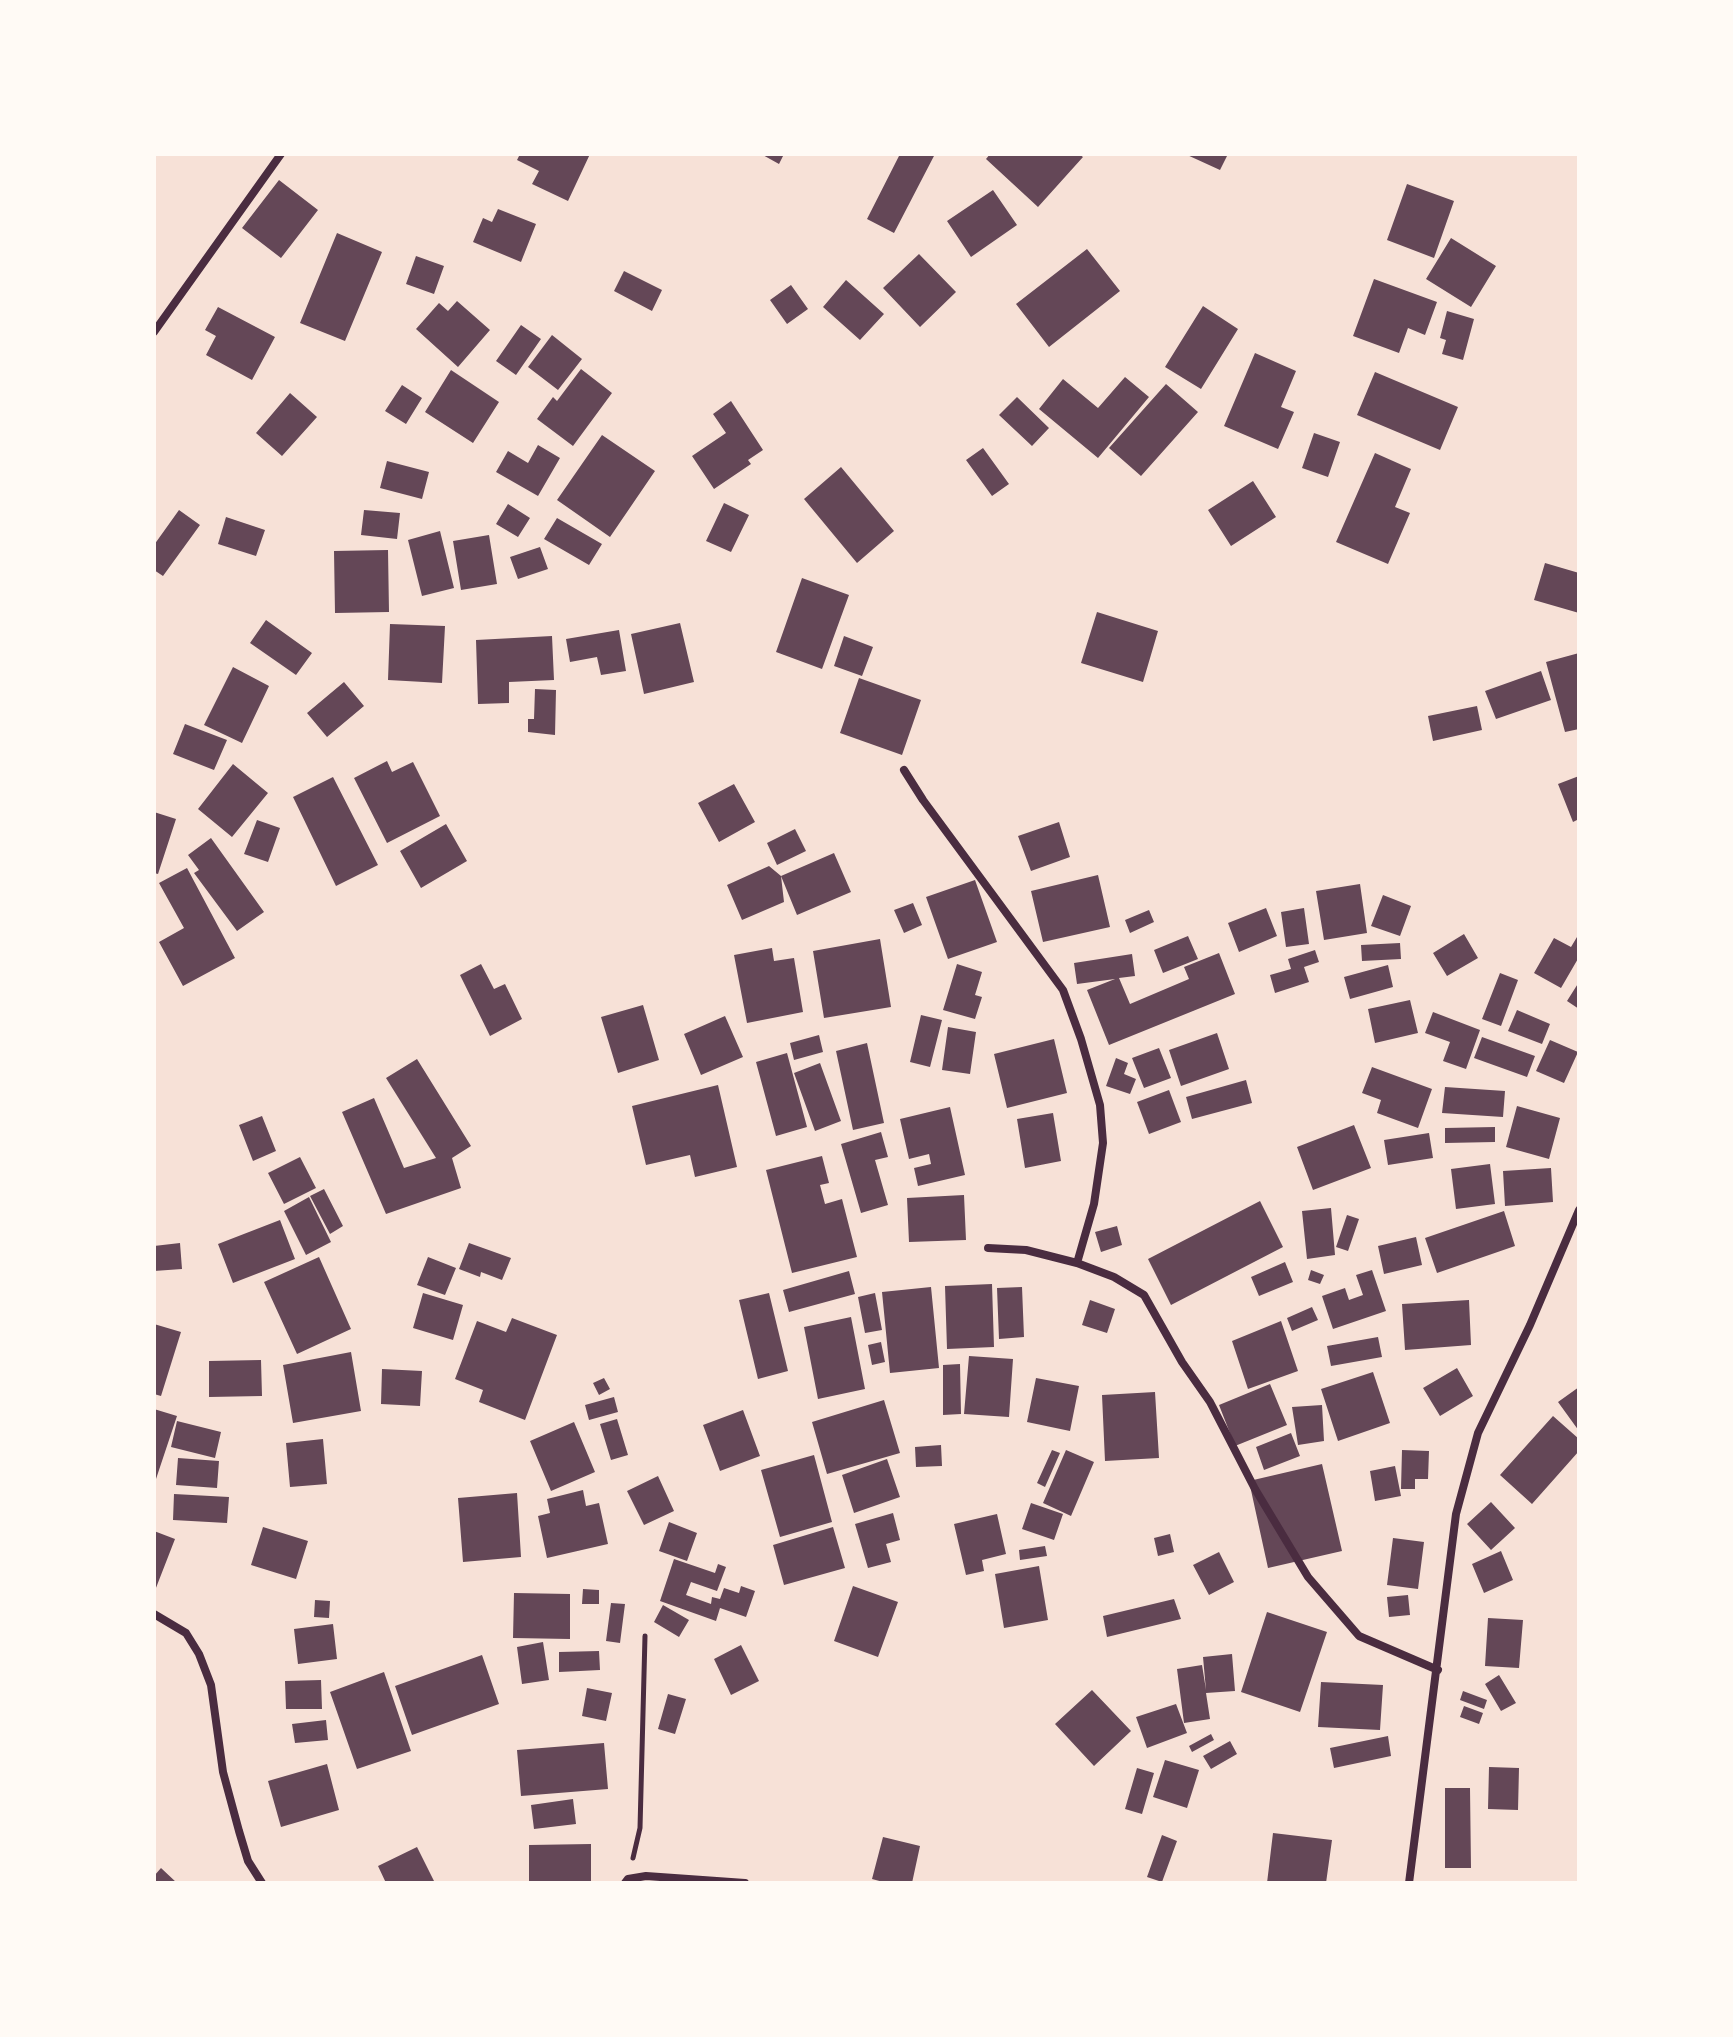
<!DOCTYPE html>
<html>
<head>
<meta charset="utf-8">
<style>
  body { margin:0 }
  #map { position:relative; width:1733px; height:2037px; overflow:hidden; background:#f7e1d7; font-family:Roboto,sans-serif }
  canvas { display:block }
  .frame { position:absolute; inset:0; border:156px solid #fffaf5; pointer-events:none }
</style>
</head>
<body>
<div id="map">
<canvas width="1733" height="2037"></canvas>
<div class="frame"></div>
</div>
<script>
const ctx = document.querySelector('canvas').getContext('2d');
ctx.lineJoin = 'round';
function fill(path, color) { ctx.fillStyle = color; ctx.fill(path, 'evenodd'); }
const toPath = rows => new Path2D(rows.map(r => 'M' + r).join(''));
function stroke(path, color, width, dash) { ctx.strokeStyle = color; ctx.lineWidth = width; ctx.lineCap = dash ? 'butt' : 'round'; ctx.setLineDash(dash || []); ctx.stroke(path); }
fill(toPath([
  [520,154,590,154,568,201,532,184,539,171,517,160],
  [761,154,784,154,779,164],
  [900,154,935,154,894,233,867,219],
  [990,154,1079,154,1083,157,1038,207,986,159],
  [1185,154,1228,154,1220,170],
  [279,180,318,210,281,258,242,228],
  [1407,184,1454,201,1434,258,1387,240],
  [993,190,1017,225,971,257,947,221],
  [498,209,536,224,521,262,473,242,483,218,492,222],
  [337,233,382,252,345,341,300,323],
  [1451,238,1496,266,1471,307,1426,279],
  [1087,249,1120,291,1049,347,1016,304],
  [919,254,956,292,920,327,883,288],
  [416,256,444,266,434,294,406,284],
  [624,271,662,290,652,311,614,291],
  [1374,279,1437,302,1425,335,1408,328,1399,353,1353,336],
  [846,280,884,314,860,340,823,307],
  [791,285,808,309,787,324,770,300],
  [457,301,490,330,458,367,416,329,439,303,448,311],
  [1203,306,1238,329,1201,389,1165,367],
  [218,307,275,337,252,380,206,355,216,336,205,330],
  [1447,311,1474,319,1463,360,1442,354,1446,340,1440,338],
  [521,325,541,339,516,375,496,361],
  [552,335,582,359,558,390,528,367],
  [1255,353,1296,371,1281,407,1294,412,1278,449,1224,426],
  [581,369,612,393,573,446,537,419,553,397,557,401],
  [451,370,499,402,473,443,425,412],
  [1375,372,1458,407,1440,450,1357,415],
  [1125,377,1149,397,1098,458,1039,409,1063,379,1098,408],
  [1166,384,1198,412,1141,476,1109,448],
  [402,385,422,398,406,424,385,411],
  [290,393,317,417,282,456,256,433],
  [1017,397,1049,428,1032,446,999,415],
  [731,401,763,450,748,460,751,464,714,489,692,456,726,433,713,414],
  [1314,433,1340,442,1328,477,1302,468],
  [602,435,655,471,610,537,557,500],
  [538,445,560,458,538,496,496,472,508,451,528,463],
  [983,448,1009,484,992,496,966,460],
  [1375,453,1411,469,1395,507,1410,513,1388,564,1336,542],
  [387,461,429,472,422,499,380,488],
  [841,467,894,531,857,563,804,499],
  [1253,481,1276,517,1231,546,1208,510],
  [724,503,749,515,731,552,706,541],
  [508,504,530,518,518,537,496,524],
  [179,510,200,525,163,576,154,570,154,545],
  [364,510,400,513,397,539,361,535],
  [226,517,265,530,256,556,218,544],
  [557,518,602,544,589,565,544,539],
  [440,531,454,588,422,596,408,540],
  [489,535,497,584,461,590,453,541],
  [540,547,548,569,518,579,510,557],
  [388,550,389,612,335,613,334,551],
  [1545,563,1579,573,1579,613,1534,600],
  [802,578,849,595,822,669,776,652],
  [1097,612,1158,631,1143,682,1081,663],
  [266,620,312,653,296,675,250,643],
  [680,623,694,682,644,694,631,634],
  [390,624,445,626,442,683,388,680],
  [619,630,626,671,601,675,597,657,570,662,566,639],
  [552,636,554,680,509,682,509,703,478,704,476,640],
  [844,636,873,647,862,676,834,666],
  [1579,653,1579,729,1565,732,1546,662],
  [233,667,269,686,242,743,204,725],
  [1541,671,1551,700,1496,719,1485,691],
  [859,678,921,700,902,755,840,733],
  [344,682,364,706,327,737,307,713],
  [535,689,556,690,555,735,528,732,528,719,534,719],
  [1477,706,1482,730,1433,741,1428,716],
  [185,724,227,740,214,770,173,754],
  [387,761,392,772,413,762,440,816,387,843,354,778],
  [233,764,268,793,232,837,198,809],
  [1579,776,1579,819,1573,822,1558,784],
  [333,777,378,865,336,886,293,797],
  [734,784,755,822,719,842,698,803],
  [154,812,176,819,158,874,154,873],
  [257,820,280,828,268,862,244,854],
  [1059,822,1070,857,1031,871,1018,836],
  [446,824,467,861,421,888,400,851],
  [795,829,806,851,777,865,767,843],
  [211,838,264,912,237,931,194,873,199,870,188,855],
  [834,853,851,892,797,915,781,876],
  [769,866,781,876,784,902,742,920,727,885],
  [187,868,235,958,183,986,159,942,184,928,159,883],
  [1098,875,1110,927,1043,942,1031,891],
  [975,880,997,942,948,959,926,897],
  [1360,884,1367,933,1324,940,1316,891],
  [1383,895,1411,906,1400,936,1371,926],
  [913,903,922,925,904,933,894,910],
  [1266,908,1277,936,1239,952,1228,923],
  [1304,908,1309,944,1286,947,1281,912],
  [1149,910,1154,922,1130,933,1125,920],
  [1464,934,1478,958,1447,976,1433,953],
  [1188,936,1198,959,1163,973,1154,950],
  [1577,937,1579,957,1561,988,1534,973,1554,938,1571,947],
  [880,939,891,1007,824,1018,813,951],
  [1400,943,1401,959,1362,961,1361,945],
  [772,948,774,961,794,958,803,1012,747,1023,734,955],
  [1315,950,1319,962,1304,967,1309,982,1275,993,1270,975,1291,969,1288,959],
  [1219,953,1235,994,1109,1045,1087,990,1115,979,1077,984,1074,963,1132,954,1135,976,1119,978,1130,1004,1189,979,1184,967],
  [481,964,494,989,505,984,522,1019,490,1036,460,975],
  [957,964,982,972,975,995,982,997,975,1019,943,1010],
  [1388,965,1393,987,1350,999,1344,977],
  [1500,973,1518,980,1501,1026,1482,1019],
  [1579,982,1579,1009,1567,1001],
  [1410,1000,1418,1033,1375,1043,1368,1009],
  [643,1005,659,1060,618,1073,601,1017],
  [1517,1010,1550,1024,1542,1044,1508,1031],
  [1433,1012,1480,1030,1466,1069,1443,1061,1450,1042,1425,1033],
  [921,1015,942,1020,930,1067,910,1062],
  [725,1016,743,1057,701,1075,684,1034],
  [948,1027,976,1032,970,1074,942,1070],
  [1217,1033,1229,1069,1181,1086,1169,1050],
  [819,1035,823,1052,794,1060,790,1043],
  [1482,1037,1535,1056,1527,1077,1474,1058],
  [1054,1039,1067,1093,1007,1108,994,1054],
  [1550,1040,1578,1052,1564,1083,1536,1071],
  [867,1043,884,1123,853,1130,836,1051],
  [1159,1048,1171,1078,1144,1088,1132,1058],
  [787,1053,807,1127,776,1136,756,1062],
  [1116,1058,1128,1063,1124,1074,1136,1079,1130,1094,1106,1086],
  [417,1059,471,1146,452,1158,461,1188,386,1214,342,1112,374,1098,404,1168,436,1158,386,1078],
  [820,1063,841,1121,815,1131,794,1073],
  [1372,1067,1432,1089,1418,1128,1377,1113,1381,1100,1362,1093],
  [1246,1080,1252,1103,1192,1119,1186,1097],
  [718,1085,737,1167,695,1177,690,1155,646,1165,632,1106],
  [1445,1087,1505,1091,1503,1117,1442,1113],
  [1169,1090,1181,1122,1149,1134,1137,1102],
  [1517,1106,1560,1118,1549,1159,1506,1147],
  [950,1107,965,1175,918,1186,914,1168,931,1164,929,1154,909,1159,900,1119],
  [1053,1113,1061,1161,1025,1168,1017,1119],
  [262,1116,276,1151,253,1161,239,1125],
  [1354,1125,1371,1168,1313,1190,1297,1147],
  [1495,1127,1495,1142,1445,1143,1445,1128],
  [881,1132,888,1157,875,1160,888,1205,861,1213,841,1144],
  [1429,1133,1433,1158,1388,1165,1384,1140],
  [822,1156,829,1183,820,1185,825,1204,842,1199,857,1257,792,1273,766,1170],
  [300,1157,316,1188,284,1204,268,1173],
  [1490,1164,1495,1204,1456,1209,1451,1169],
  [1551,1168,1553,1202,1505,1206,1503,1171],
  [324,1189,343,1226,330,1234,310,1196],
  [964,1195,966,1240,909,1242,907,1198],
  [309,1197,331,1242,306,1255,284,1211],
  [1260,1201,1283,1247,1171,1305,1148,1259],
  [1331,1208,1335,1255,1307,1259,1302,1211],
  [1504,1211,1515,1246,1437,1273,1425,1238],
  [1347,1215,1359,1219,1348,1251,1336,1247],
  [280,1220,295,1259,233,1283,218,1244],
  [1117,1226,1122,1245,1101,1252,1095,1232],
  [1416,1237,1422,1265,1384,1274,1378,1246],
  [180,1243,182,1269,154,1271,154,1246],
  [469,1243,511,1258,502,1280,481,1272,480,1277,459,1269],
  [319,1257,351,1329,297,1354,264,1282],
  [428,1257,456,1268,445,1295,417,1285],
  [1285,1262,1293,1282,1259,1296,1251,1277],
  [1311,1270,1324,1275,1320,1284,1308,1280],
  [1372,1270,1386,1311,1333,1329,1322,1296,1345,1288,1349,1300,1363,1295,1356,1275],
  [849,1271,855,1294,789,1312,783,1290],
  [992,1284,994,1347,947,1349,945,1286],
  [931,1287,939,1368,890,1373,882,1292],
  [1022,1287,1024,1337,999,1339,997,1288],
  [423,1293,463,1305,453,1340,413,1328],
  [769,1293,788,1371,758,1379,739,1300],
  [875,1293,882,1330,865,1333,858,1297],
  [1090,1300,1115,1309,1107,1333,1082,1325],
  [1469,1300,1471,1345,1405,1350,1402,1304],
  [1312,1307,1318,1320,1292,1331,1287,1318],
  [851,1317,865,1389,818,1399,804,1327],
  [512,1318,557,1335,525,1420,479,1402,483,1390,455,1379,477,1321,506,1332],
  [1281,1321,1298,1371,1248,1389,1232,1341],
  [154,1324,181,1332,161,1396,154,1394],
  [1378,1337,1382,1357,1331,1366,1327,1346],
  [881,1342,885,1362,872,1365,868,1345],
  [351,1352,361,1411,293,1423,283,1365],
  [969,1356,1013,1359,1009,1417,964,1414],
  [261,1360,262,1396,209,1397,209,1361],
  [960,1364,961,1414,943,1415,943,1365],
  [1457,1368,1473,1396,1440,1416,1423,1388],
  [382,1369,422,1371,420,1406,381,1404],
  [1373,1372,1390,1423,1338,1441,1321,1389],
  [604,1378,610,1389,599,1395,593,1383],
  [1036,1378,1079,1386,1070,1431,1027,1422],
  [1270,1384,1287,1425,1235,1446,1219,1405],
  [1579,1387,1579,1431,1558,1402],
  [1155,1392,1159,1458,1105,1461,1102,1395],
  [614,1397,618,1412,589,1420,585,1405],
  [884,1400,900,1453,827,1474,812,1422],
  [1322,1405,1324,1441,1298,1445,1292,1407],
  [154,1409,177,1416,155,1482,154,1482],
  [743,1410,760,1456,720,1471,703,1425],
  [1553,1416,1579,1439,1579,1451,1532,1504,1500,1475],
  [617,1419,628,1455,611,1460,600,1424],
  [177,1421,221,1432,215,1458,171,1447],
  [574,1422,595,1472,551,1491,530,1441],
  [1291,1433,1300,1456,1264,1470,1256,1447],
  [323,1439,327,1484,290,1487,286,1443],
  [941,1445,942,1466,916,1467,915,1447],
  [1052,1450,1060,1453,1045,1487,1037,1483],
  [1066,1450,1094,1462,1071,1516,1043,1503],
  [1402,1450,1429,1451,1428,1479,1415,1479,1415,1489,1401,1489],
  [814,1455,832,1522,780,1537,761,1470],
  [178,1458,219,1461,217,1488,176,1485],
  [887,1459,900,1497,854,1513,842,1475],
  [1322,1464,1342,1551,1268,1568,1249,1481],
  [1395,1466,1401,1496,1375,1501,1370,1471],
  [658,1476,674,1511,644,1525,627,1491],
  [583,1490,586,1506,599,1503,608,1544,547,1558,538,1516,550,1513,547,1499],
  [517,1493,521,1557,463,1562,458,1498],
  [174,1494,229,1497,227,1523,173,1520],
  [1491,1502,1515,1528,1491,1550,1467,1524],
  [1031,1503,1063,1514,1054,1540,1022,1529],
  [893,1513,900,1540,886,1544,891,1562,868,1568,855,1524],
  [997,1514,1006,1554,982,1560,984,1571,966,1575,954,1524],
  [669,1522,697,1533,687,1561,659,1551],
  [263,1527,308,1541,296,1579,251,1565],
  [833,1527,845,1568,784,1585,773,1545],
  [154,1531,175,1539,154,1593],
  [1170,1534,1174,1552,1158,1556,1154,1538],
  [1393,1538,1424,1542,1418,1589,1387,1585],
  [1045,1546,1047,1556,1020,1560,1019,1550],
  [1501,1551,1513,1580,1484,1593,1472,1564],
  [1219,1552,1234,1582,1209,1595,1193,1565],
  [674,1559,715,1573,718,1564,726,1567,717,1591,691,1582,686,1595,711,1604,712,1597,720,1599,724,1588,739,1593,741,1586,755,1591,746,1617,720,1608,716,1621,660,1601],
  [1039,1566,1048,1620,1004,1628,995,1574],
  [853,1586,898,1602,878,1657,834,1641],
  [583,1589,599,1590,599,1604,582,1604],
  [514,1593,570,1594,570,1639,513,1638],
  [1408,1595,1410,1615,1389,1617,1387,1597],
  [1174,1599,1181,1619,1107,1637,1103,1616],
  [315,1600,330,1601,329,1618,314,1617],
  [611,1603,625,1604,620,1643,606,1641],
  [663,1605,689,1620,679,1637,654,1622],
  [1267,1612,1327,1632,1300,1712,1241,1692],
  [1488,1618,1523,1620,1519,1668,1485,1666],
  [333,1624,337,1659,298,1664,294,1629],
  [543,1642,549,1680,522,1684,517,1647],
  [741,1645,759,1681,731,1695,714,1659],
  [599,1651,600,1670,559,1672,559,1652],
  [1232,1654,1235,1691,1206,1693,1210,1719,1184,1723,1177,1669,1202,1665,1206,1690,1203,1657],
  [482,1655,499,1704,412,1735,395,1686],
  [384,1672,411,1751,357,1769,330,1692],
  [1499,1675,1516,1703,1501,1711,1485,1684],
  [321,1680,322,1709,286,1709,285,1681],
  [1321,1682,1383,1685,1380,1730,1318,1727],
  [587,1688,612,1693,606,1721,582,1716],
  [1092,1690,1131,1731,1094,1766,1055,1724],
  [1463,1691,1487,1700,1484,1709,1460,1700],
  [668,1694,686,1699,675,1734,658,1729],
  [1176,1704,1187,1733,1147,1748,1136,1717],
  [1464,1706,1483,1713,1479,1724,1460,1717],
  [326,1720,328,1740,295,1743,292,1724],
  [1211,1734,1214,1740,1192,1752,1189,1746],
  [1388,1736,1391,1756,1334,1768,1330,1748],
  [1230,1741,1237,1754,1211,1769,1203,1756],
  [604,1743,608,1789,521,1796,517,1750],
  [1165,1760,1199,1770,1187,1808,1153,1797],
  [327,1764,339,1810,281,1827,268,1781],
  [1489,1767,1519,1768,1518,1810,1488,1809],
  [1137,1768,1154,1773,1142,1814,1125,1809],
  [1445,1788,1470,1788,1471,1868,1445,1868],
  [573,1799,576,1824,534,1829,531,1805],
  [1273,1833,1332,1840,1326,1883,1267,1883],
  [1162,1835,1177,1841,1162,1882,1147,1877],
  [883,1837,920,1846,912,1883,887,1883,872,1879],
  [591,1844,591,1883,529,1883,529,1845],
  [417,1847,435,1883,386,1883,378,1866],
  [161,1868,177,1883,154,1883,154,1876]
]), '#644757');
stroke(toPath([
  [633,1858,640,1828,645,1636]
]), '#4a2c40', 5);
stroke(toPath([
  [154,332,281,154],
  [904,770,923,800,1063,990,1081,1039,1100,1105,1103,1143,1094,1204,1077,1263],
  [988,1248,1026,1250,1077,1263,1114,1277,1144,1295,1182,1362,1210,1402,1255,1489,1308,1577,1359,1636,1438,1670],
  [154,1614,186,1633,199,1654,211,1685,223,1772,239,1831,248,1861,262,1883],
  [625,1883,628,1879,646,1876,745,1883],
  [1409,1883,1456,1514,1478,1433,1530,1325,1579,1210]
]), '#4a2c40', 8);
</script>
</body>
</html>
